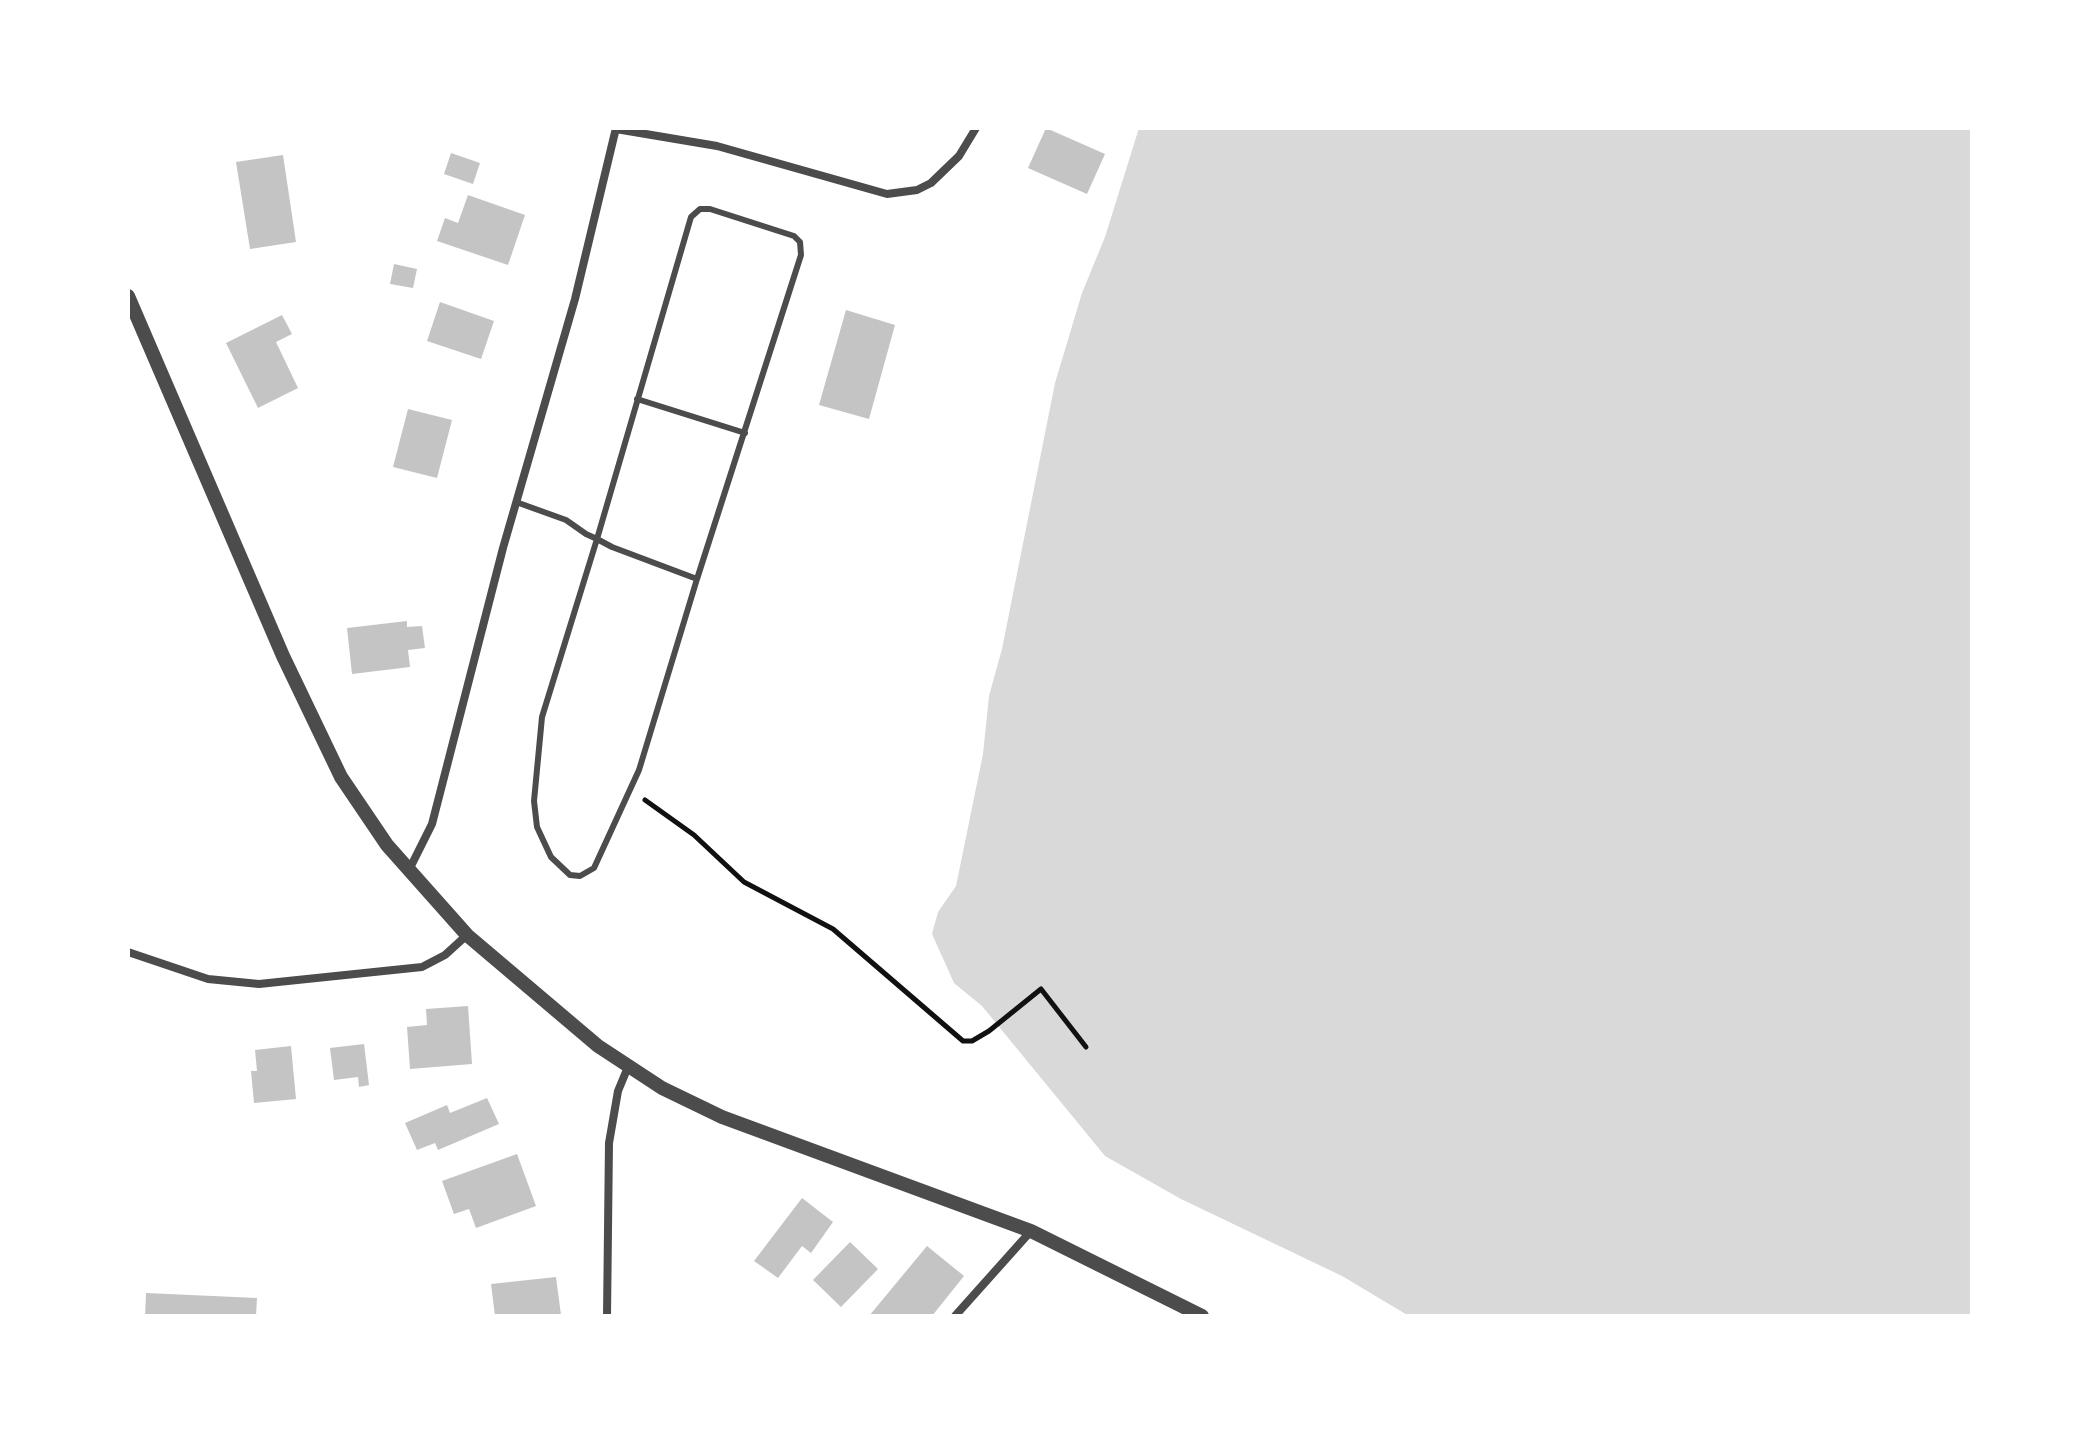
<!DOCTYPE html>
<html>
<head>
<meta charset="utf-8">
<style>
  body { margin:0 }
  #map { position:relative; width:2100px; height:1444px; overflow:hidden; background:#fff; font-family:Figtree,sans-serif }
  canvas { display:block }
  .frame { position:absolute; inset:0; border:130px solid #fff; pointer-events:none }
</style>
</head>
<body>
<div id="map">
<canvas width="2100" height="1444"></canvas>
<div class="frame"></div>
</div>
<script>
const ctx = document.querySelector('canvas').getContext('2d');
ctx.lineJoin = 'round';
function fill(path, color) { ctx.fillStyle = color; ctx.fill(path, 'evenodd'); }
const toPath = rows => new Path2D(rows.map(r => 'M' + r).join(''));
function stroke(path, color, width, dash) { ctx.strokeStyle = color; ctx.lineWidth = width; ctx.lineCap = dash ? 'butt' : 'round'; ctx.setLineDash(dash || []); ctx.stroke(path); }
fill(toPath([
  [1139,128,1972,128,1972,1316,1409,1316,1342,1276,1181,1199,1105,1156,982,1006,954,983,932,934,938,912,956,886,983,754,989,696,1002,649,1055,383,1082,293,1105,237]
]), '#d9d9d9');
fill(toPath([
  [1046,128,1105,154,1087,194,1028,168],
  [451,153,480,163,473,184,444,174],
  [283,155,296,242,250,249,236,162],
  [468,195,525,215,508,265,437,241,445,218,458,223],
  [394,264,417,269,413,288,390,284],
  [440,302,494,321,481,359,427,341],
  [846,310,895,325,869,419,819,405],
  [282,315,292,334,276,342,298,388,258,408,226,343],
  [408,409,452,420,437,478,393,467],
  [407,621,407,627,422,626,425,648,408,650,410,667,352,674,347,628],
  [468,1006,472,1064,410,1069,407,1027,427,1025,426,1009],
  [364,1044,369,1085,359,1087,358,1077,334,1080,330,1048],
  [291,1046,296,1099,254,1103,251,1071,257,1071,255,1050],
  [487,1098,499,1124,438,1150,435,1143,417,1150,405,1123,447,1105,450,1113],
  [517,1154,536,1206,476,1228,469,1209,454,1214,442,1181],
  [802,1198,833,1222,811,1253,802,1246,778,1278,754,1261],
  [850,1242,878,1269,841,1307,813,1280],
  [927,1246,964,1276,932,1316,869,1316],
  [556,1277,561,1315,495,1316,491,1284],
  [146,1293,257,1298,256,1316,145,1316]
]), '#c4c4c4');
stroke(toPath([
  [645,800,694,835,744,882,833,929,963,1041,972,1041,989,1031,1041,989,1086,1047]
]), '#111', 5);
stroke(toPath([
  [637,399,745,433],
  [516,502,566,520,586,534,597,539,612,547,697,579,801,255,800,242,794,236,710,209,700,209,691,217,597,539,542,717,534,801,537,827,551,857,570,875,580,876,594,868,639,770,697,579]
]), '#4c4c4c', 6);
stroke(toPath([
  [616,129,717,146,887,194,917,190,931,183,959,156,976,128],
  [409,870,432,824,503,548,575,299,616,128],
  [128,952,208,979,259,984,422,967,445,955,467,935],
  [607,1316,609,1143,618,1091,628,1067],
  [955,1316,1031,1231]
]), '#4c4c4c', 8);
stroke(toPath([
  [128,296,283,656,341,777,387,845,467,935,598,1046,662,1088,722,1117,1031,1231,1202,1316]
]), '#4c4c4c', 14);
</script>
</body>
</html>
